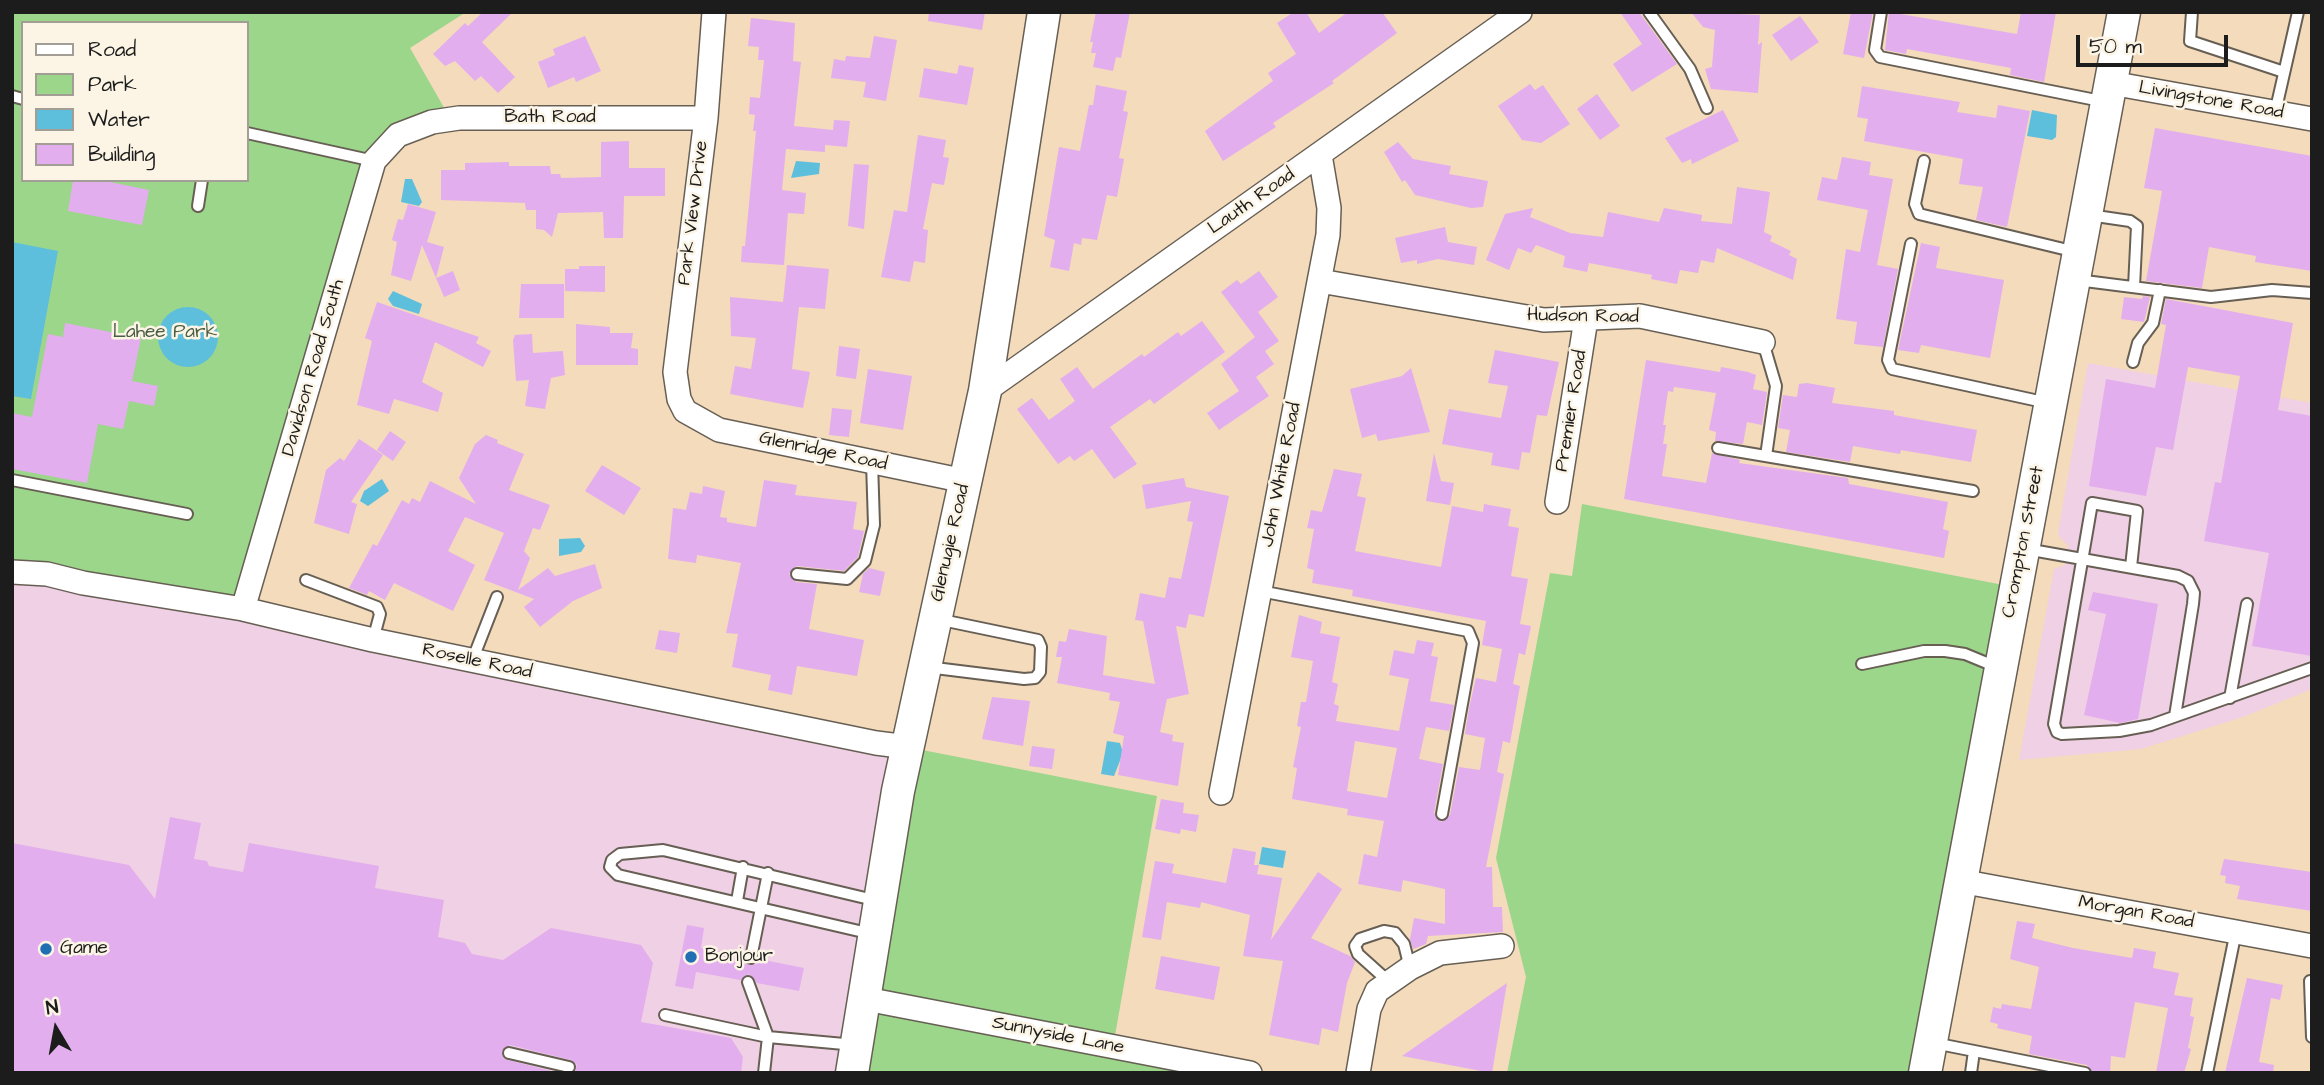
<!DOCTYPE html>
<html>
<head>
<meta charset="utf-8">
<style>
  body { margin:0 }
  #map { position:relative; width:2324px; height:1085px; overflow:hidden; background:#f3dbbc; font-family:"Architects Daughter",sans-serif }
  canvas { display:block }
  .frame { position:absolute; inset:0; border:14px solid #1c1c1c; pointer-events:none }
  .legend { position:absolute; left:21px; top:21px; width:228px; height:161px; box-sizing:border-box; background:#fcf5e5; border:2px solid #a29e95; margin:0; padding:9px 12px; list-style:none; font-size:21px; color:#1c1c1c }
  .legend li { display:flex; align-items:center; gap:14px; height:35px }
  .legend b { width:35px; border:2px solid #a29e95 }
  .north { position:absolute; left:21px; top:994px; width:70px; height:70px; -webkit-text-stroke:5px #fcf5e5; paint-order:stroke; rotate:350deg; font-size:19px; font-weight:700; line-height:28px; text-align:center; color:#1c1c1c }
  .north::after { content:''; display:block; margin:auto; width:24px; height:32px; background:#1c1c1c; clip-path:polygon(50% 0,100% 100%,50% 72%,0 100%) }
  .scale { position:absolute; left:2076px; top:35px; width:152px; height:32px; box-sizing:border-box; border:4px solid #1c1c1c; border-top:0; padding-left:9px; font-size:21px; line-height:24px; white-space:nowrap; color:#1c1c1c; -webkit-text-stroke:5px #fcf5e5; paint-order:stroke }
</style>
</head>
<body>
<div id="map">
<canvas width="2324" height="1085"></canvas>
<div class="frame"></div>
<ul class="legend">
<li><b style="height:9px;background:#fff"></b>Road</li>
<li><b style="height:19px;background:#9bd68a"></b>Park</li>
<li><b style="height:19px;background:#5ebfdc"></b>Water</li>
<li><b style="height:19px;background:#e3aeed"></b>Building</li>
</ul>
<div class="north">N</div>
<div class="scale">50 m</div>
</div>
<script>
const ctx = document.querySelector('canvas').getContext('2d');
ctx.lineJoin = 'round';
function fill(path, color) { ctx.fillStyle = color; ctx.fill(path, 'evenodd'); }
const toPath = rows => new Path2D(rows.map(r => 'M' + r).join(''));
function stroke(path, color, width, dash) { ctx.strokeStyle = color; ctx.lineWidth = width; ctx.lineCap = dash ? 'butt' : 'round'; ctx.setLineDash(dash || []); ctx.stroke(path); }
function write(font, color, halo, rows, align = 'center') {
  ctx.font = font + ' "Architects Daughter",sans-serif'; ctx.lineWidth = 5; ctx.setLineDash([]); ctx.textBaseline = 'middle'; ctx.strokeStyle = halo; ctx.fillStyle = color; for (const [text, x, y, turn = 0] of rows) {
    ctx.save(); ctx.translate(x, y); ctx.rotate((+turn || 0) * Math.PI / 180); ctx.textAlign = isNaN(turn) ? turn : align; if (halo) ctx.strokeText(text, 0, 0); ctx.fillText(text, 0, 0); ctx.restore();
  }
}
fill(toPath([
  [2088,363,2312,403,2312,689,2243,717,2141,749,2019,760,2054,569,2065,565,2068,545,2060,538,2058,532],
  [12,569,907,747,851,1073,12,1073]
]), '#f0d0e5');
fill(toPath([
  [12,12,466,12,410,48,451,120,433,122,375,162,243,610,12,569],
  [23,23,247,23,247,180,23,180],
  [1582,504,2014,587,1924,1073,1507,1073,1526,977,1496,858,1550,573,1572,576],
  [907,747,1157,796,1113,1047,1244,1073,851,1073]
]), '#9bd68a');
fill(toPath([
  [2032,110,2057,115,2056,137,2052,140,2027,136],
  [796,161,820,163,819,174,791,178],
  [405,179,412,179,422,202,419,206,401,202],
  [12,242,58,251,31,399,12,396],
  [393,291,422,304,419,314,393,306,388,299],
  '158 337a30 30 0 1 1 60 0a30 30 0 1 1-60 0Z',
  [382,479,389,491,368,506,360,501,364,491],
  [580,538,585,546,581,552,559,556,559,539],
  [1107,741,1120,743,1123,753,1114,776,1101,774],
  [1262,847,1286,851,1283,868,1259,864]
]), '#5ebfdc');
fill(toPath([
  [483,12,513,12,482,42,515,77,498,93,481,76,475,81,455,61,445,66,433,54,465,23,468,26],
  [929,12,985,12,982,30,928,21],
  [1096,12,1130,12,1121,58,1116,57,1113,71,1093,67,1096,53,1091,53,1093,42,1090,42],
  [1294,12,1306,12,1319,33,1348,12,1382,12,1397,33,1332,81,1334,83,1273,123,1276,127,1223,161,1205,131,1273,81,1268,73,1296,54,1277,23],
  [1620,12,1639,12,1677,64,1632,92,1613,64,1642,44],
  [1691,12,1760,15,1758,45,1762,42,1758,93,1711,89,1705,69,1712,67,1715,30,1703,27],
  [1851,12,1873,12,1864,58,1843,54],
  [1889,12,2017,34,2021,12,2056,12,2044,82,2010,75,2011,68,1907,49,1906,54,1885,50],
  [1800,16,1819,42,1791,61,1772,35],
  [751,18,795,23,793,61,801,62,794,126,833,130,834,120,850,121,847,147,825,145,825,152,786,149,782,190,806,193,804,214,788,213,784,265,741,262,742,246,745,246,756,131,753,131,755,115,749,114,750,97,760,98,764,60,758,60,759,47,748,46],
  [585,36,601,71,576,82,574,77,548,88,538,62,555,55,553,49],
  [874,36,897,40,886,101,863,97,866,82,831,78,834,59,845,61,846,56,870,58],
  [959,65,974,68,967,105,919,97,924,68,957,74],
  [1530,84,1535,90,1543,85,1570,124,1541,143,1522,140,1498,106],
  [1096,85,1127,91,1123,111,1128,112,1119,158,1124,159,1117,197,1107,195,1097,240,1082,238,1081,245,1074,243,1069,271,1050,267,1055,240,1044,236,1059,147,1080,151,1089,105,1093,105],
  [1862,86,1960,102,1957,112,1996,118,1998,105,2030,111,2007,227,1976,220,1983,187,1959,184,1963,159,1864,141,1868,119,1857,117],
  [1597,94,1620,126,1600,140,1577,109],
  [1723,110,1739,141,1692,164,1691,159,1682,163,1665,138],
  [2155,128,2312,156,2312,271,2255,262,2256,256,2209,247,2202,288,2146,281,2162,191,2144,188],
  [918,135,946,140,943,157,949,158,944,185,932,183,923,229,928,230,925,263,914,261,910,282,881,277,894,210,907,212],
  [629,141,629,168,665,168,665,196,624,196,623,238,604,238,603,212,558,213,552,237,544,230,536,229,536,210,526,210,525,203,441,200,441,170,465,170,465,163,509,162,509,166,550,166,551,174,560,174,561,178,601,177,601,142],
  [1398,142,1413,159,1451,166,1449,174,1488,181,1483,207,1471,208,1415,195,1405,180,1402,182,1384,152],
  [1842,157,1871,162,1869,175,1893,179,1877,265,1898,269,1883,347,1854,344,1857,322,1836,319,1846,249,1860,252,1868,210,1817,200,1822,177,1837,180],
  [854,164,869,165,864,229,848,226],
  [73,180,100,180,149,190,142,225,68,211],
  [1737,187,1770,192,1764,232,1772,236,1770,241,1791,251,1789,255,1797,259,1793,280,1717,248,1714,263,1701,260,1698,273,1680,270,1677,284,1651,279,1652,275,1589,263,1587,272,1563,267,1565,256,1536,245,1531,253,1518,248,1509,270,1486,260,1505,214,1533,208,1530,217,1570,233,1603,237,1608,212,1659,222,1664,208,1702,215,1701,221,1732,224],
  [408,204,436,212,427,242,444,247,436,278,422,245,411,281,391,275,397,242,392,240,398,219,403,220],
  [1445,227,1448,242,1477,247,1474,265,1438,259,1417,264,1417,260,1401,263,1395,238],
  [1921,243,1940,247,1936,268,2004,280,1990,358,1921,345,1919,353,1898,350],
  [787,265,829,269,825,309,799,307,792,369,810,372,803,408,730,394,735,366,751,369,756,338,731,336,730,297,783,302],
  [579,266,605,266,605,292,565,291,565,269,579,269],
  [453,271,460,290,444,297,436,278],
  [1259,271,1278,297,1258,312,1279,341,1265,351,1274,364,1256,377,1269,396,1219,430,1207,413,1239,391,1221,364,1255,337,1221,292,1237,280,1241,284],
  [521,284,564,284,564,318,519,318],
  [2143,296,2150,297,2144,322,2121,319,2124,297,2142,299],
  [2166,299,2293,323,2278,410,2312,416,2312,656,2252,646,2269,553,2204,541,2215,482,2221,483,2240,376,2188,367,2173,450,2156,447,2146,496,2089,486,2106,379,2155,388,2166,325,2161,324],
  [377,302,479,337,476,343,491,351,483,367,435,342,422,382,443,393,438,412,394,399,389,414,357,405,372,341,365,338],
  [1202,321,1225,352,1154,404,1150,399,1110,427,1137,464,1114,479,1092,449,1074,461,1070,456,1058,464,1017,409,1032,398,1049,420,1075,401,1060,379,1077,367,1093,389,1142,354,1144,357,1178,332,1181,336],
  [65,323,141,338,132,381,158,386,154,406,129,401,123,429,98,424,87,483,12,469,12,413,32,417,48,334,63,337],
  [576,324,610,327,610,333,633,333,631,348,638,349,638,365,576,365],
  [532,334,533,353,563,351,565,375,551,378,545,409,525,406,529,380,516,381,513,340,515,335],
  [839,346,860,349,856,379,836,376],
  [1495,350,1559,362,1547,416,1537,415,1530,453,1522,452,1519,470,1491,465,1493,453,1442,444,1449,409,1501,418,1508,386,1488,383],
  [1646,360,1720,372,1721,367,1748,372,1756,375,1753,389,1767,392,1762,425,1747,422,1743,444,1715,441,1716,432,1709,430,1716,393,1674,387,1673,392,1668,391,1663,425,1666,425,1663,444,1667,444,1662,476,1706,483,1712,453,1740,460,1739,463,1848,478,1849,484,1948,502,1943,529,1949,531,1944,558,1624,499],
  [1411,368,1430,432,1378,441,1376,434,1362,438,1350,389,1402,376],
  [868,369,912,376,903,430,860,423],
  [1807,383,1835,388,1832,403,1894,411,1894,415,1977,430,1971,462,1901,450,1900,454,1853,446,1850,462,1786,452,1790,430,1778,428,1783,395,1797,397,1799,384],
  [832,408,852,410,849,437,829,435],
  [390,431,406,442,393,461,377,450],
  [486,435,498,440,497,443,524,454,509,490,550,505,540,530,533,528,524,551,530,558,518,590,548,568,555,576,595,564,602,588,573,601,540,627,524,607,534,599,484,580,504,533,465,517,448,551,475,565,453,611,394,583,385,600,369,591,367,595,349,588,373,544,377,546,402,500,409,504,412,498,420,502,430,481,476,504,459,478,475,444],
  [359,439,383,455,351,502,357,504,349,534,314,523,326,470,340,458,344,461],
  [1434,453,1441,481,1454,483,1450,505,1426,501],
  [602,465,641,488,624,515,585,491],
  [1334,469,1362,474,1357,496,1366,498,1355,551,1441,567,1452,506,1483,512,1484,504,1511,509,1508,526,1519,528,1511,576,1528,579,1520,624,1531,626,1525,655,1519,653,1513,684,1520,686,1510,743,1503,741,1497,772,1504,774,1486,867,1492,867,1493,907,1502,907,1503,932,1428,936,1426,944,1413,949,1410,939,1414,918,1445,924,1445,889,1403,880,1401,892,1358,884,1364,854,1377,857,1384,821,1347,815,1348,809,1292,799,1297,768,1293,767,1301,727,1297,726,1301,702,1306,702,1313,661,1291,657,1299,615,1322,622,1320,633,1340,637,1332,682,1338,684,1334,704,1339,706,1336,721,1399,731,1409,679,1389,675,1394,650,1414,654,1417,640,1434,643,1431,656,1438,657,1430,701,1454,705,1449,731,1426,727,1419,759,1443,764,1434,813,1441,822,1450,815,1459,767,1480,770,1485,738,1465,734,1469,708,1476,678,1496,682,1502,649,1482,645,1486,621,1352,596,1353,590,1312,583,1314,570,1307,568,1314,529,1307,528,1311,510,1322,512],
  [1355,741,1397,748,1387,798,1347,791],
  [1184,478,1186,487,1229,496,1204,617,1189,614,1186,628,1176,626,1189,694,1167,699,1160,732,1173,735,1172,741,1184,743,1178,786,1118,775,1124,736,1113,733,1120,702,1109,700,1110,693,1057,683,1062,657,1056,657,1059,641,1066,642,1069,629,1107,636,1103,675,1155,684,1143,621,1135,620,1140,593,1165,598,1169,577,1181,579,1193,522,1187,521,1191,501,1146,509,1142,485],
  [764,480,797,485,795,495,857,502,853,529,864,531,858,557,844,571,797,566,789,574,796,582,817,584,809,629,864,640,857,676,797,666,792,695,768,690,771,675,732,667,738,634,726,633,741,563,697,555,696,563,668,559,673,508,686,510,690,492,702,494,703,486,725,491,720,517,727,518,727,522,756,527],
  [869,568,885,572,880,596,859,592,863,574],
  [2093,592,2158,604,2138,719,2120,723,2084,715,2106,614,2088,610],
  [659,630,680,633,677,653,655,649],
  [992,697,1030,701,1023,746,982,739],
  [1032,746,1055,749,1052,769,1029,766],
  [1161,799,1184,803,1183,813,1199,815,1196,832,1181,829,1180,834,1155,829],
  [170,817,201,823,194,859,207,861,209,866,243,872,249,843,379,866,375,888,444,900,438,937,465,943,472,954,503,960,551,928,641,945,653,963,641,1022,731,1038,743,1057,741,1073,574,1073,577,1065,571,1060,510,1045,502,1051,504,1059,559,1073,12,1073,12,843,129,865,155,899],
  [1233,848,1256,852,1254,865,1259,865,1257,874,1282,878,1271,940,1318,872,1342,889,1311,938,1350,956,1355,962,1347,983,1338,1032,1322,1028,1319,1045,1269,1035,1283,961,1243,956,1250,915,1201,902,1200,908,1167,902,1161,940,1142,937,1155,861,1174,864,1172,873,1226,883],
  [2224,859,2312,872,2312,911,2237,899,2240,886,2225,883,2226,876,2220,875],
  [2017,921,2035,924,2032,938,2073,948,2132,958,2134,948,2156,952,2153,968,2179,973,2174,995,2193,998,2190,1016,2194,1017,2188,1048,2191,1049,2184,1073,2156,1073,2168,1008,2135,1002,2125,1058,2111,1056,2110,1073,2093,1073,2087,1065,2029,1054,2032,1036,1997,1028,1998,1024,1990,1022,1993,1007,2001,1009,2002,1004,2031,1009,2039,967,2010,959],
  [687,925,704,928,701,948,743,956,749,965,754,965,759,959,804,968,799,991,757,983,749,974,740,980,696,972,693,989,675,986],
  [1161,956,1220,967,1214,1000,1155,989],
  [2247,978,2283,985,2280,1000,2271,998,2259,1062,2274,1065,2273,1073,2225,1073],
  [1507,983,1492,1073,1402,1056]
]), '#e3aeed');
const lane = toPath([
  [1649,12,1690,69,1707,108],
  [1881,12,1875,50,1880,57,2106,102],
  [2192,12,2190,41,2284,72],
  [12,96,23,99],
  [2275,113,2298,12],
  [247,133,374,161],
  [1924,161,1915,204,1919,214,2076,252],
  [198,206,202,180],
  [2089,215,2130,221,2137,226,2134,287],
  [1911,244,1888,360,1892,369,2048,403],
  [2077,280,2211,297,2272,290,2312,293],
  [1763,342,1776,386,1766,456],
  [2133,362,2138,343,2153,323,2160,290],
  [1718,448,1973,491],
  [12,480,187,514],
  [2026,549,2178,576,2188,581,2194,593,2193,604,2175,716],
  [2131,567,2137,511,2092,503,2054,724,2057,732,2062,734,2119,731,2151,725,2312,668],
  [797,574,847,579,865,561,874,525,872,462],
  [306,580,377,607,380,614,373,640],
  [1260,591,1468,631,1473,643,1442,814],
  [472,661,497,597],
  [1862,664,1924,651,1945,651,1965,654,1999,668],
  [927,667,1024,679,1035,678,1040,672,1041,647,1038,640,937,619],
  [2230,698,2247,604],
  [737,901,743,867],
  [872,934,618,875,610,867,612,860,620,854,663,850,878,901],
  [751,958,768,873],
  [1388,981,1358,954,1355,946,1360,939,1384,931,1395,933,1404,944,1410,968],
  [2310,981,2312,1037],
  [748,982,768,1037,764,1073],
  [665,1015,768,1037,855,1045],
  [1934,1043,2085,1073],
  [509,1053,569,1067],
  [1971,1073,1974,1051],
  [2207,1073,2236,931]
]);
const street = toPath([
  [714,12,706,118,675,372,679,399,685,411,719,430,965,481],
  [2111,83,2312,119],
  [1320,281,1544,320,1640,316,1763,342],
  [985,391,1520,12],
  [1557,502,1586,319],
  [12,572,47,574,83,583,243,609,373,640,876,743,908,747],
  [243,609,374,161,398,135,432,122,459,118,706,118],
  [1221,793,1328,235,1329,208,1320,155],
  [1960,881,2312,946],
  [866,999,1250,1073],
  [1358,1073,1369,1009,1377,991,1410,968,1440,953,1502,946]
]);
const secondary = toPath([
  [852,1073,898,791,985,391,1044,12],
  [1925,1073,2124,12]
]);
stroke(lane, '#675f54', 14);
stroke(street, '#675f54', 26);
stroke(secondary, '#675f54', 35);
stroke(lane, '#fff', 10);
stroke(street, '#fff', 23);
stroke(secondary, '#fff', 32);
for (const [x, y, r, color] of [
  [46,949,7,"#1f6fb2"],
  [691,957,7,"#1f6fb2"]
]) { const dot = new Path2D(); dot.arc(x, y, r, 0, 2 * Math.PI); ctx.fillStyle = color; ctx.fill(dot); stroke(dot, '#fcf5e5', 2.5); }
write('19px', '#1c1c1c', '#fcf5e5', [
  ["Livingstone Road",2211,101,10],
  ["Bath Road",550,118],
  ["Lauth Road",1252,202,-35],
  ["Park View Drive",694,213,-83],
  ["Hudson Road",1583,317,1],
  ["Davidson Road South",314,368,-74],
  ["Premier Road",1572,411,-81],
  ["Glenridge Road",823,452,12],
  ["John White Road",1282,475,-79],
  ["Crompton Street",2024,542,-79],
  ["Glenugie Road",951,543,-77],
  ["Roselle Road",477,662,12],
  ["Morgan Road",2136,913,10],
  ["Sunnyside Lane",1058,1036,11]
]);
write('19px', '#485d42', '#fcf5e5', [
  ["Lahee Park",165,333]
]);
write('19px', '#1c1c1c', '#fcf5e5', [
  ["Game",60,949],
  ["Bonjour",705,957]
], 'left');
</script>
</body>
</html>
